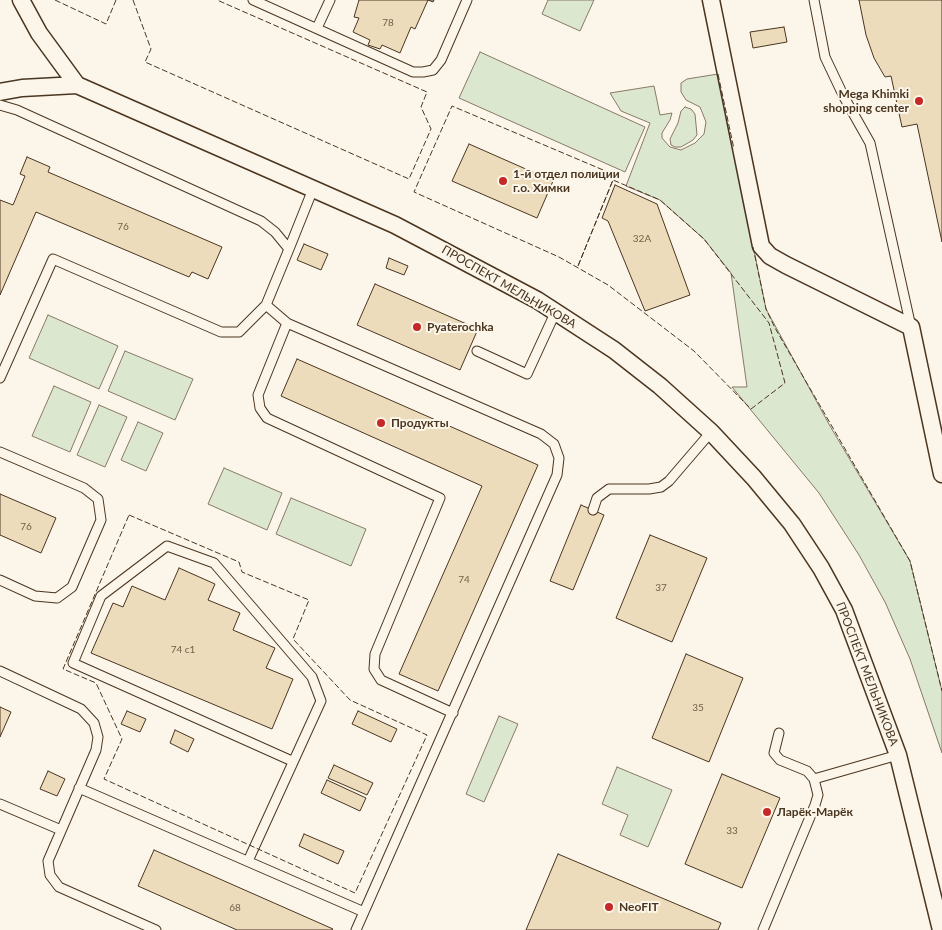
<!DOCTYPE html>
<html>
<head>
<meta charset="utf-8">
<style>
  body { margin:0 }
  canvas { display:block; background:#fbf6e9 }
</style>
</head>
<body>
<canvas width="942" height="930"></canvas>
<script>
const ctx = document.querySelector('canvas').getContext('2d');
ctx.lineJoin = 'round';
function fill(path, color) { ctx.fillStyle = color; ctx.fill(path, 'evenodd'); }
const toPath = rows => new Path2D(rows.map(r => 'M' + r).join(''));
function stroke(path, color, width, dash) { ctx.strokeStyle = color; ctx.lineWidth = width; ctx.lineCap = dash ? 'butt' : 'round'; ctx.setLineDash(dash || []); ctx.stroke(path); }
function write(font, color, halo, rows, align = 'center') {
  ctx.font = font + ' Lato,sans-serif'; ctx.lineWidth = 4; ctx.setLineDash([]); ctx.textBaseline = 'middle'; ctx.strokeStyle = halo; ctx.fillStyle = color; for (const [text, x, y, turn = 0] of rows) {
    ctx.save(); ctx.translate(x, y); ctx.rotate((+turn || 0) * Math.PI / 180); ctx.textAlign = isNaN(turn) ? turn : align; if (halo) ctx.strokeText(text, 0, 0); ctx.fillText(text, 0, 0); ctx.restore();
  }
}
const green = toPath([
  [548,0,594,0,580,31,542,14,548,0],
  [480,52,645,127,625,172,459,98,480,52],
  [718,74,766,309,830,426,910,561,942,691,942,753,910,659,885,602,859,555,819,493,732,387,747,387,731,273,704,239,660,200,626,186,650,123,621,111,610,93,654,86,660,115,672,113,670,120,662,133,662,138,670,147,681,150,695,143,704,134,706,122,700,107,686,100,681,92,681,83,687,79,718,74],
  [685,107,691,109,695,114,697,135,693,140,681,147,675,147,671,145,670,139,678,123,681,111,685,107],
  [48,315,118,346,99,389,29,358,48,315],
  [125,351,193,379,175,420,108,391,125,351],
  [54,386,91,402,70,452,32,436,54,386],
  [99,405,127,417,105,467,77,455,99,405],
  [138,422,163,433,146,471,121,460,138,422],
  [224,468,282,493,267,530,208,504,224,468],
  [291,498,366,529,351,566,276,534,291,498],
  [499,716,518,724,484,802,466,794,499,716],
  [617,767,672,790,648,847,620,835,628,815,602,804,617,767]
]);
fill(green, '#dce7d0');
stroke(green, '#887966', 1);
const building = toPath([
  [359,0,434,0,433,2,428,0,415,29,411,27,400,53,382,45,380,49,368,45,370,40,353,32,359,18,354,17,359,0],
  [859,0,942,0,942,242,917,124,902,127,891,76,885,77,874,58,866,35,859,0],
  [784,27,787,42,753,48,750,32,784,27],
  [469,144,553,181,537,218,452,181,469,144],
  [27,157,50,167,48,172,222,247,208,279,192,272,189,277,36,212,0,295,0,200,13,205,25,176,20,174,27,157],
  [615,185,657,204,690,295,645,311,608,221,602,218,615,185],
  [304,244,328,254,321,270,297,260,304,244],
  [389,258,408,266,404,275,386,268,389,258],
  [375,284,478,329,460,370,357,325,375,284],
  [297,359,538,465,438,691,399,674,482,486,281,396,297,359],
  [0,494,56,518,41,553,0,535,0,494],
  [581,505,604,515,573,590,550,581,581,505],
  [650,535,707,558,672,642,616,618,650,535],
  [179,568,215,584,208,600,240,613,233,630,275,648,266,668,293,679,272,729,91,653,113,603,123,607,132,586,165,600,179,568],
  [686,654,743,678,709,762,652,738,686,654],
  [0,707,11,712,0,737,0,707],
  [127,711,146,719,140,732,121,724,127,711],
  [358,711,397,729,391,742,352,724,358,711],
  [175,730,194,739,188,752,170,743,175,730],
  [334,765,373,783,367,795,328,778,334,765],
  [48,771,65,779,57,796,40,789,48,771],
  [722,774,780,798,742,888,685,864,722,774],
  [327,780,366,798,360,811,321,793,327,780],
  [304,834,344,851,338,864,299,846,304,834],
  [154,850,333,929,332,930,237,930,138,886,154,850],
  [558,854,721,923,718,930,526,930,558,854]
]);
fill(building, '#ecdcbc');
stroke(building, '#4a3520', 1);
const lane = toPath([
  [253,0,413,72,423,72,433,70,441,60,467,0],
  [814,0,825,57,844,97,870,143,911,327],
  [317,28,330,0],
  [0,105,17,110,261,221,275,232,289,249,266,305,239,332,221,332,53,259,0,378],
  [289,249,313,189],
  [266,305,287,323,258,395,260,408,267,418,440,498,375,654,374,669,381,680,453,713],
  [287,323,541,434,554,444,559,458,557,475,356,930],
  [477,351,527,374,556,311],
  [0,452,84,488,98,499,101,520,72,587,57,598,35,596,0,580],
  [593,510,597,498,609,489,649,489,661,487,669,481,711,432],
  [0,671,81,709,94,723,98,737,96,750,48,861,50,875,59,887,156,930],
  [779,733,774,753,780,760,807,771,814,779,898,755],
  [79,788,364,912],
  [0,804,61,830],
  [248,861,321,701,312,677,214,563,167,546,101,596,73,663,292,761],
  [763,930,815,805,818,795,814,779]
]);
const street = toPath([
  [21,0,39,33,77,85],
  [711,0,761,246,770,256,786,265,911,327,942,474],
  [0,92,22,88,77,85,395,225,537,300,614,350,660,386,711,432,754,478,792,524,821,568,844,610,898,755,941,930]
]);
stroke(lane, '#4a3520', 11);
stroke(street, '#4a3520', 19);
stroke(lane, '#fbf6e9', 9);
stroke(street, '#fbf6e9', 16);
stroke(toPath([
  [55,0,106,24,116,0],
  [133,0,151,49,145,62,409,179,431,129,421,107,427,92,217,0],
  [718,74,734,149],
  [753,247,766,309,775,328,910,561,942,691],
  [578,266,613,180,660,200,704,239,769,323,785,383,751,409,694,351,608,285,559,257,414,192,452,106,615,175,578,266],
  [129,515,239,562,242,572,309,600,293,639,350,700,427,735,355,893,104,779,122,739,96,683,63,669,129,515]
]), '#4a3520', 1, [6, 2.5]);
for (const [x, y, r, color] of [
  [919,101,5,"#c62828"],
  [503,181,5,"#c62828"],
  [417,327,5,"#c62828"],
  [381,423,5,"#c62828"],
  [767,812,5,"#c62828"],
  [609,907,5,"#c62828"]
]) { const dot = new Path2D(); dot.arc(x, y, r, 0, 2 * Math.PI); ctx.fillStyle = color; ctx.fill(dot); stroke(dot, '#fbf6e9', 2); }
write('10px', '#725f47', null, [
  ["78",388,23],
  ["76",123,227],
  ["32А",642,239],
  ["76",26,527],
  ["74",464,580],
  ["37",661,588],
  ["74 с1",183,650],
  ["35",698,708],
  ["33",732,831],
  ["68",235,908]
]);
write('bold 12px', '#4a3520', '#fbf6e9', [
  ["Mega Khimki",909,94,"right"],
  ["shopping center",909,108,"right"],
  ["1-й отдел полиции",513,174],
  ["г.о. Химки",513,188],
  ["Pyaterochka",427,327],
  ["Продукты",391,423],
  ["Ларёк-Марёк",777,812],
  ["NeoFIT",619,907]
], 'left');
write('12px', '#4a3520', '#fbf6e9', [
  ["ПРОСПЕКТ МЕЛЬНИКОВА",509,287,30],
  ["ПРОСПЕКТ МЕЛЬНИКОВА",867,674,69]
]);
</script>
</body>
</html>
